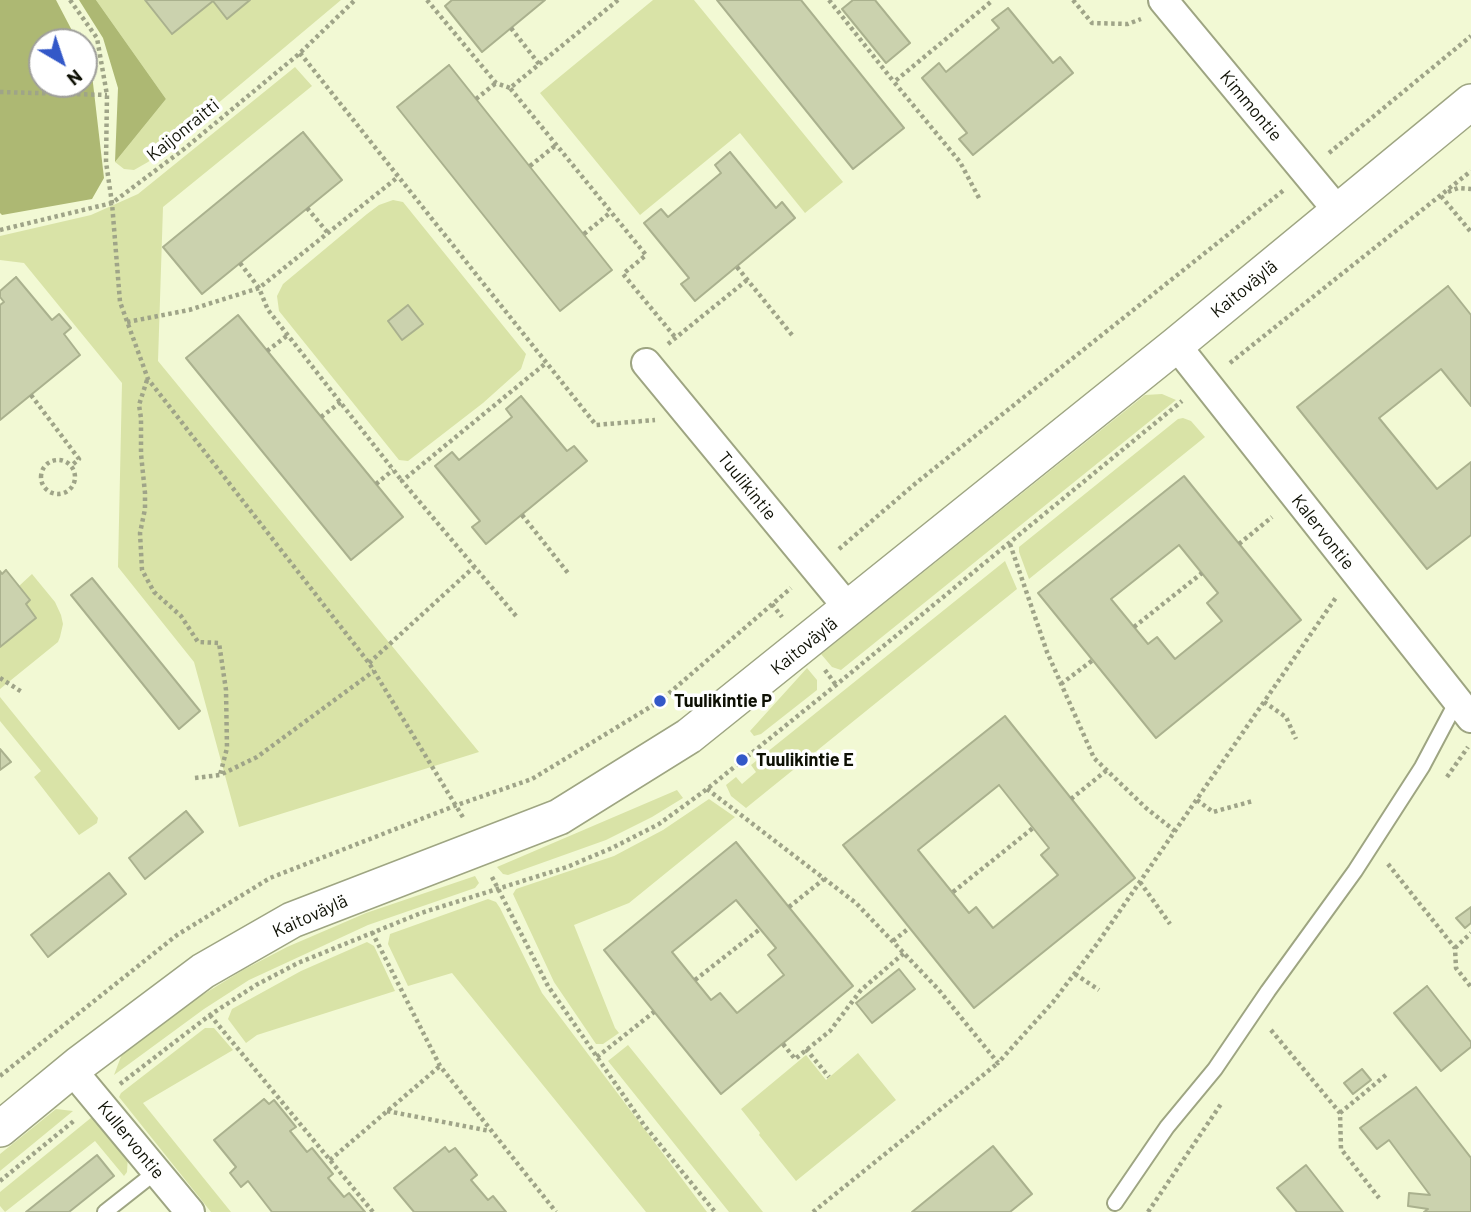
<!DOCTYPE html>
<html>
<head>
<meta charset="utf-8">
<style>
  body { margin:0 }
  #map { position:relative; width:1471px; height:1212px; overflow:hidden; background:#f2f9d4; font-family:Barlow,sans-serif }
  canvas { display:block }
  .north { position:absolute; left:28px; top:28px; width:70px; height:70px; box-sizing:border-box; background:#fff; border:2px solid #9f9f9b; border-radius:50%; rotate:141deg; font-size:19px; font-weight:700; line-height:28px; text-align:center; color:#0e1004 }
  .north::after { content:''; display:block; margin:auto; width:24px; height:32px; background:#3358c8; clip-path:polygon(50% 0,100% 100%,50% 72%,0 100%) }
</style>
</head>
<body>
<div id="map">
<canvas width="1471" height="1212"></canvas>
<div class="north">N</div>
</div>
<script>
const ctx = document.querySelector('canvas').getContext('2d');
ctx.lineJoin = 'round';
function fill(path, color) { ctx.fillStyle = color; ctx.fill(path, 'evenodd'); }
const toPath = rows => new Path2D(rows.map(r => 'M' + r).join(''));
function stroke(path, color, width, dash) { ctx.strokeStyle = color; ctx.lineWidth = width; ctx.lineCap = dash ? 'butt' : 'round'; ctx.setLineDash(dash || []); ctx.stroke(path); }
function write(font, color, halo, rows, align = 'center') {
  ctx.font = font + ' Barlow,sans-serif'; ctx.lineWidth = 7; ctx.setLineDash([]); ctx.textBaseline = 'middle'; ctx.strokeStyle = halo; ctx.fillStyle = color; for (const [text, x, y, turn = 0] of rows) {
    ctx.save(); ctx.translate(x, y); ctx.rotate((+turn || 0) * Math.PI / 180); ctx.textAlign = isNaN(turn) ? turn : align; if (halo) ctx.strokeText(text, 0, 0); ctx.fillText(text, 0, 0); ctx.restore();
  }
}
fill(toPath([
  [96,0,145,0,172,34,213,1,227,19,250,0,341,0,148,162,134,170,124,169,115,162,166,99],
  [653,0,694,0,843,182,805,213,740,133,640,215,540,93],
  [295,67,312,86,163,207,158,361,479,752,239,827,194,662,118,567,122,383,24,263,0,260,0,236,91,215,138,194],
  [393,200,403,202,526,354,521,369,483,403,408,461,399,460,279,311,277,296,283,284,367,214,379,205],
  [1162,394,1176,400,841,670,832,667,821,654,1145,395],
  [1183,418,1191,421,1205,437,1029,579,1019,552,1019,547,1178,419],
  [1005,561,1017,589,746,808,731,796,726,785,736,777,742,784,756,772,751,765],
  [32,574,55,602,61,615,63,624,60,637,58,642,0,689,0,647,36,618,26,604,30,600,19,586],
  [807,668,817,680,817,690,761,734,754,736,750,731],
  [0,697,98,818,97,823,79,835,34,777,41,771,0,721],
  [677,790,683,798,652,817,606,840,508,875,503,874,497,867],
  [709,799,735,817,629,903,574,925,615,1028,619,1033,603,1044,596,1044,554,982,513,894,516,889,614,856,663,830],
  [475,876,479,883,475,888,368,925,249,980,204,1009,114,1075,122,1054,199,997,243,970,287,947,366,913],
  [488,899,496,902,500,908,542,993,707,1212,646,1212,452,973,408,986,388,944,390,934],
  [367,942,374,946,395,991,257,1035,246,1043,228,1019,232,1009,301,971],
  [205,1028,214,1028,233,1050,143,1103,231,1212,211,1212,119,1097,121,1093],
  [628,1045,763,1212,729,1212,608,1061],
  [858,1053,896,1100,796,1181,759,1135,760,1133,741,1109,806,1055,826,1080],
  [56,1109,73,1111,0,1171,0,1154],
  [92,1117,103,1125,128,1155,127,1172,124,1176,95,1141,5,1212,0,1206,0,1192]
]), '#d9e3a7');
fill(toPath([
  [0,0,56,0,78,42,42,42,42,84,84,84,84,54,91,66,104,178,92,199,2,215,0,213],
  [79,0,96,0,166,99,115,162,118,88,103,38]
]), '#adb873');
const building = toPath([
  [145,0,250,0,227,19,213,1,172,34,145,0],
  [452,0,545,0,482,52,445,6,452,0],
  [717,0,801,0,904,128,853,169,717,0],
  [853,0,875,0,910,43,886,63,842,9,853,0],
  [1008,8,1053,63,1060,57,1073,73,973,155,959,139,967,133,922,78,939,63,946,72,999,28,992,20,1008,8],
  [449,65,612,270,560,311,397,107,449,65],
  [303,132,342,180,202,294,163,247,303,132],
  [730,152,776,208,782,202,795,218,695,301,681,284,689,278,644,223,661,209,668,217,721,173,715,165,730,152],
  [16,277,52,320,59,314,71,328,64,334,80,355,0,420,0,305,4,302,0,297,0,291,16,277],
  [1448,286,1471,315,1471,406,1441,369,1379,418,1437,489,1471,462,1471,535,1427,569,1297,407,1448,286],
  [408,305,423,324,402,340,388,321,408,305],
  [238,315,403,517,351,560,186,358,238,315],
  [521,396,567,451,574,446,587,461,486,544,472,527,480,521,435,466,452,452,459,460,512,417,506,409,521,396],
  [1184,476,1301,620,1156,738,1038,593,1184,476],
  [1179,545,1218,593,1207,603,1222,621,1175,659,1157,637,1148,644,1111,599,1179,545],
  [6,570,30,600,26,604,36,618,0,647,0,571,2,574,6,570],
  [92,578,200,711,179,729,71,595,92,578],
  [1005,716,1135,878,974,1008,843,845,1005,716],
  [999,785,1049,848,1041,855,1058,875,993,928,976,907,969,913,918,850,999,785],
  [0,749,11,762,0,770,0,749],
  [186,811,203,832,145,879,129,858,186,811],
  [736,842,853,986,721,1094,604,950,736,842],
  [736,900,776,948,768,955,784,975,737,1013,720,993,711,1000,672,952,736,900],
  [109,873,126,894,48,957,31,935,109,873],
  [1471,907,1471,923,1465,928,1456,918,1471,907],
  [899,969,915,989,872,1023,856,1003,899,969],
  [1427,986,1471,1042,1471,1047,1441,1071,1394,1013,1427,986],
  [1362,1069,1371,1080,1353,1094,1344,1083,1362,1069],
  [1416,1087,1471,1158,1471,1212,1424,1212,1428,1209,1408,1206,1409,1193,1430,1195,1389,1140,1377,1149,1360,1128,1416,1087],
  [264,1099,269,1104,274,1100,296,1127,290,1131,307,1152,312,1148,333,1174,328,1178,344,1197,349,1193,365,1212,272,1212,248,1181,241,1187,230,1173,236,1167,214,1140,264,1099],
  [993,1146,1032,1194,1010,1212,912,1212,993,1146],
  [445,1147,449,1152,455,1148,477,1175,471,1180,488,1200,493,1196,506,1212,414,1212,394,1188,445,1147],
  [97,1155,114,1176,69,1212,26,1212,97,1155],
  [1306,1165,1343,1212,1297,1212,1277,1188,1306,1165]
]);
fill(building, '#cbd2ae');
stroke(building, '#aab18e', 2);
const service = toPath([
  [1115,1203,1167,1127,1215,1069,1268,991,1355,871,1422,767,1457,701],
  [105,1212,157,1171]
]);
const minor = toPath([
  [1163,0,1338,211],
  [1176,345,1471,718],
  [646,363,849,609],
  [72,1070,190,1212]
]);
const tertiary = toPath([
  [0,1129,79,1064,203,971,292,920,559,817,689,736,1176,345,1471,102]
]);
stroke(service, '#9ea582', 18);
stroke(minor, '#9ea582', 32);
stroke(tertiary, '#9ea582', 38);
stroke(toPath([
  [70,0,97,38,107,95,106,162,112,203,120,302,148,379,369,663,464,819],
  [427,0,496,83,510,88],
  [618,0,510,88,646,255,623,274,675,337],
  [829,0,894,82],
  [1073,0,1092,23,1128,24,1141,19],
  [511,28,539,64],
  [300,53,596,425,655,420],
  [0,92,107,95],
  [476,99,496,83],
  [1329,153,1471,36],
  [530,166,556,145],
  [1448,192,1458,188,1471,189],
  [1441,196,1471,232],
  [979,198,960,162,894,82,993,0],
  [307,208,328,233],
  [0,230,112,203,184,149,300,53,355,0],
  [584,234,611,212],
  [240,263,259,288,268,310,402,481],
  [737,267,792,335],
  [127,322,189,310,259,288,398,177],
  [668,344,747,280],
  [267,351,288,335],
  [1230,363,1471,171],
  [147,380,139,405,141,418,141,454,145,493,145,509,140,533,142,570,154,592,181,616,198,642,219,643,226,690,227,748,220,775],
  [31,395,79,459,71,466],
  [321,417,341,402],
  '41 477a17 17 0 1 1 34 0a17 17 0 1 1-34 0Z',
  [376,484,393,470],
  [522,515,568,573],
  [1010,544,1047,652,1094,758,1146,808,1175,831],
  [1239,544,1272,517],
  [839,549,916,483,1284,190],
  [772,604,782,617],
  [516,616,402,481,546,363],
  [1134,627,1202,573],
  [369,663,474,567],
  [825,670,836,685],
  [0,678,22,692],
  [1061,684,1093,660],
  [1264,702,1286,717,1296,739],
  [1447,777,1468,747],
  [195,778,220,775,257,757,374,671],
  [707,789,856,903,938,989,998,1063,1053,1002,1097,944,1337,596],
  [1071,799,1107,770],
  [1197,800,1213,812,1253,801],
  [1388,864,1455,948,1456,968,1471,987],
  [492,877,548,986,644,1125,715,1212],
  [1140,882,1170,924],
  [953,892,1033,828],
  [789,907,824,879],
  [372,932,440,1066,556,1212],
  [893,941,909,928],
  [1455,948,1471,933],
  [1075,974,1099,990],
  [695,980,760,929],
  [210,1015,373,1212],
  [1271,1030,1340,1113,1341,1149,1379,1198],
  [783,1044,795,1059,830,1031,861,990,904,953],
  [806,1049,829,1077],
  [597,1057,654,1012],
  [0,1076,177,935,270,878,457,805,532,779,660,701,791,588],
  [120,1084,210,1015,256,985,298,963,421,913,567,867,612,848,659,824,707,789,836,685,1182,401],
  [387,1111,490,1131],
  [1340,1113,1386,1075],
  [330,1160,440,1066],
  [0,1181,75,1120],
  [813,1212,998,1063],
  [1148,1212,1221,1104]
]), '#9fa488', 4.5, [3.5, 3.5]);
stroke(service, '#fff', 14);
stroke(minor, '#fff', 28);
stroke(tertiary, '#fff', 35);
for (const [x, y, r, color] of [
  [660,701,7,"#3358c8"],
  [742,760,7,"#3358c8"]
]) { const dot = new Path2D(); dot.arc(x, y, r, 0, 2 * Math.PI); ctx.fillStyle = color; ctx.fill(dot); stroke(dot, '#fff', 2.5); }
write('18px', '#0e1004', '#fff', [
  ["Kimmontie",1251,106,50],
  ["Kaijonraitti",183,130,-39],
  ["Kaitoväylä",1244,289,-39],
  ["Tuulikintie",747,486,51],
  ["Kalervontie",1323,532,52],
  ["Kaitoväylä",804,646,-39],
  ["Kaitoväylä",310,916,-24],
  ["Kullervontie",131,1140,51]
]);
write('bold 18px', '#0e1004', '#fff', [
  ["Tuulikintie P",674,701],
  ["Tuulikintie E",756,760]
], 'left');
</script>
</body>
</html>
